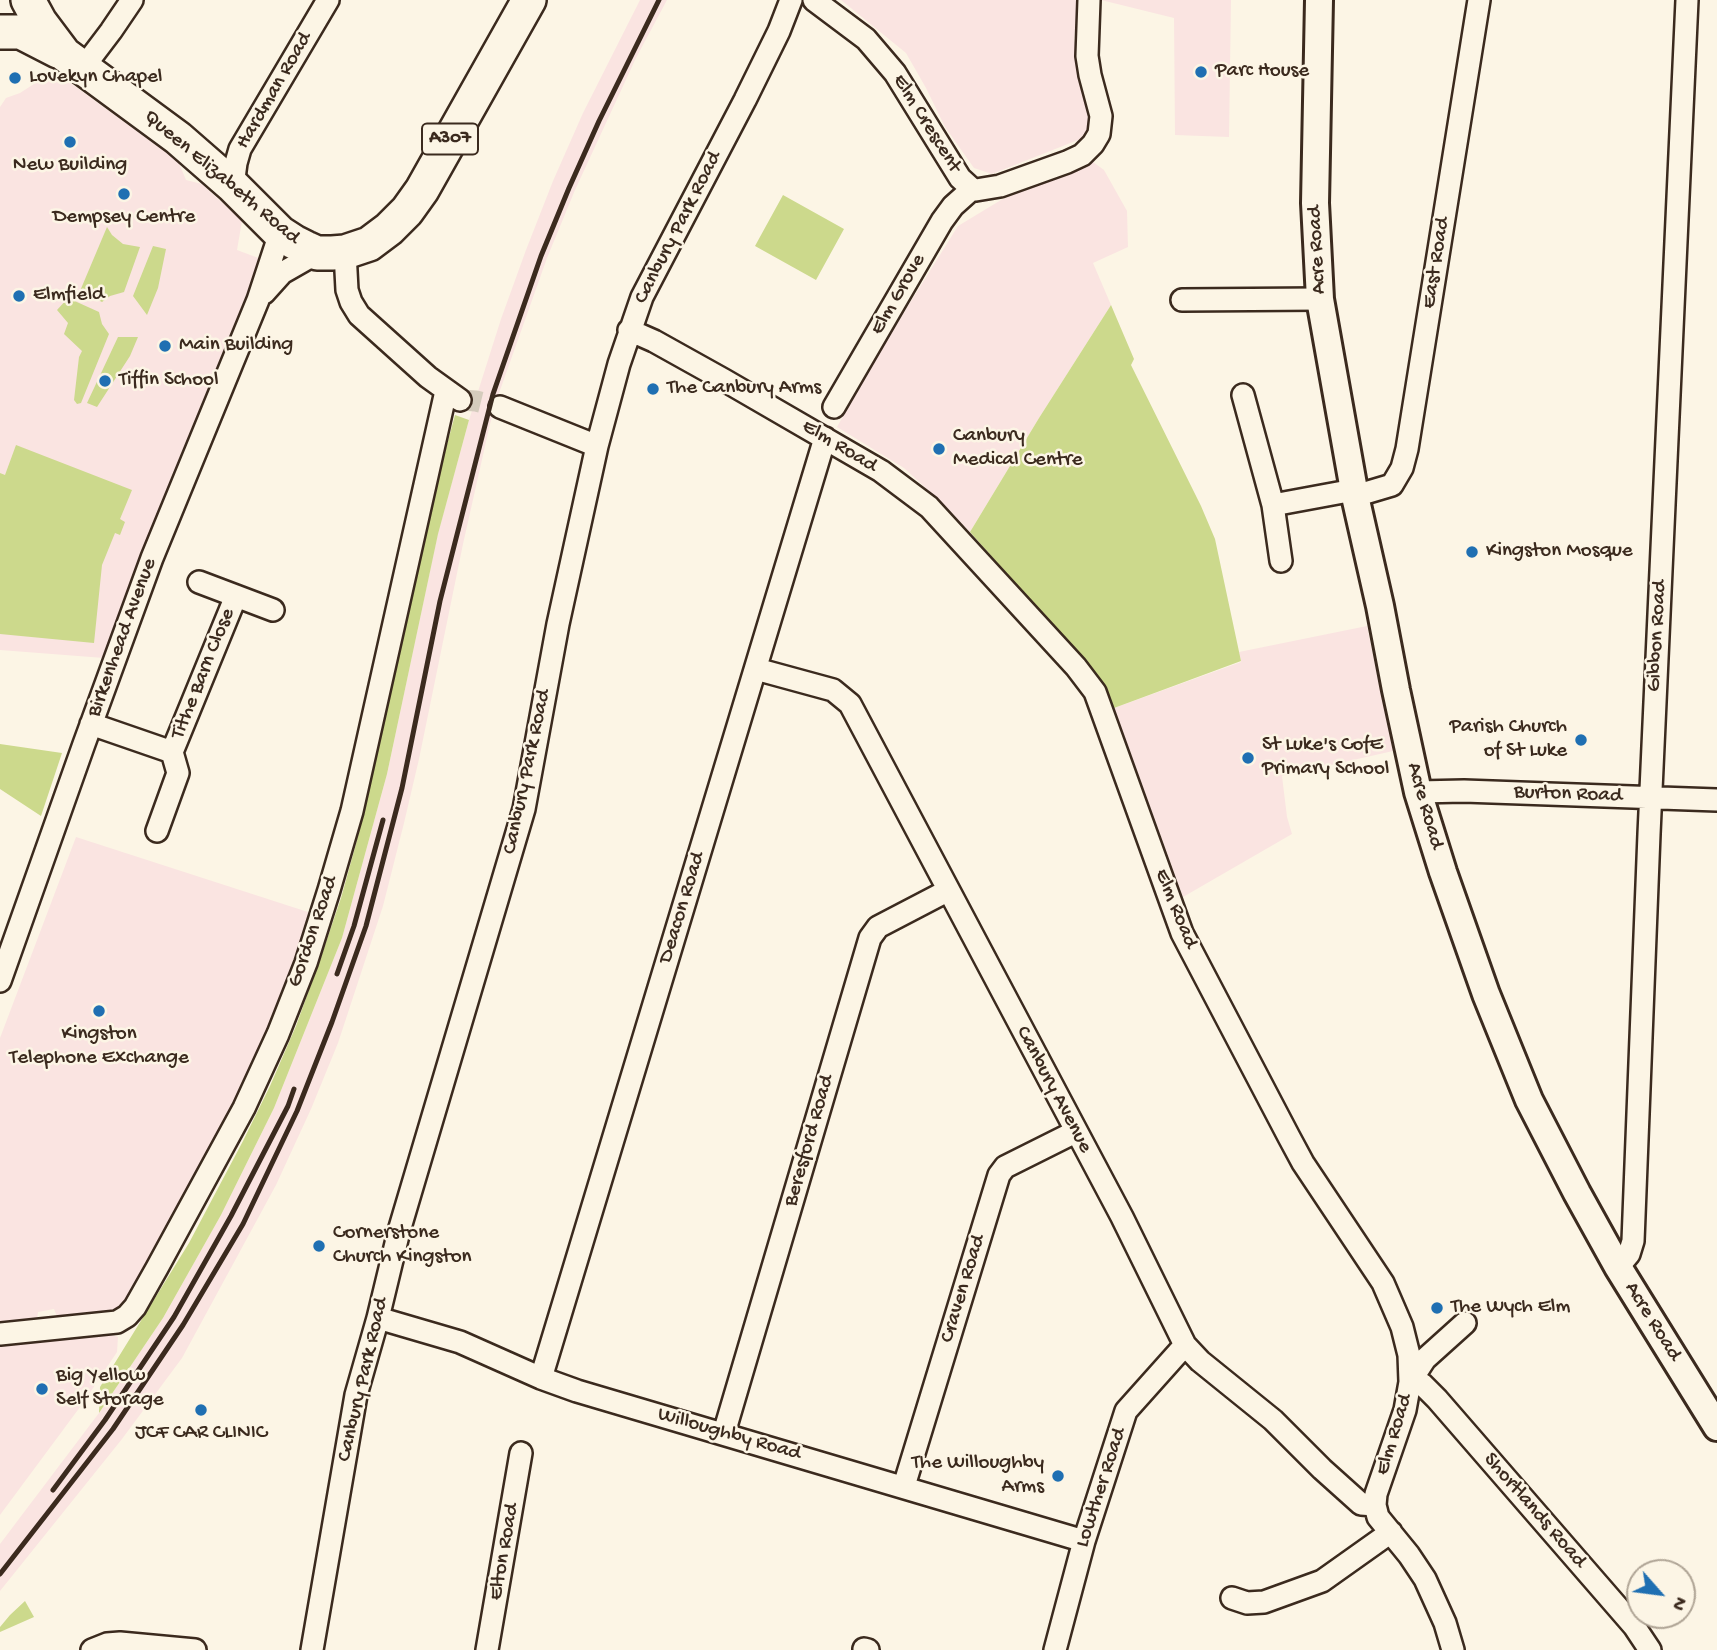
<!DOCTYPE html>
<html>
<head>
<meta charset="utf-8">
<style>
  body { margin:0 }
  #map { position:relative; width:1717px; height:1650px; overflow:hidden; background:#fcf5e5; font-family:"Gochi Hand",sans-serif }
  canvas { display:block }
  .north { position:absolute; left:1626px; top:1559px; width:70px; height:70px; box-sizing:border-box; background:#fcf5e5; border:2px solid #afa495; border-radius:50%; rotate:118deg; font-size:19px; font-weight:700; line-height:28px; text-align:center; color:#3b2a1e }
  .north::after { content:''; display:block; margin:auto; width:24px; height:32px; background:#1f6fb2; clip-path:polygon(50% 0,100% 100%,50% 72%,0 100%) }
</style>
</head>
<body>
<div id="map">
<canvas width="1717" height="1650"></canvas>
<div class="north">N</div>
</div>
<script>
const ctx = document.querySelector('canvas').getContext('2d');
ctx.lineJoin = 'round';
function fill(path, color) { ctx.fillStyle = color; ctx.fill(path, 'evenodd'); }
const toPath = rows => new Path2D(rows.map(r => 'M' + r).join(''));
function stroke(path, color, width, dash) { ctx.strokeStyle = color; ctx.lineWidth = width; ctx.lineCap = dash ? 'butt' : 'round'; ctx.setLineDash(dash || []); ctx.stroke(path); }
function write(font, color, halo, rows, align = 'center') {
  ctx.font = font + ' "Gochi Hand",sans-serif'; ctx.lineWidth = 5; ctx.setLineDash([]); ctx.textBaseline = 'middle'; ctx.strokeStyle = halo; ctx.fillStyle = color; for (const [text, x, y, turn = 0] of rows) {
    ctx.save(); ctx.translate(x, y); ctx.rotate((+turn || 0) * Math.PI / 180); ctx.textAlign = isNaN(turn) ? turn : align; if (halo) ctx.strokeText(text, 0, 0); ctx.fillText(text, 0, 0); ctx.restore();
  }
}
fill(toPath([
  [640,0,667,0,636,58,575,190,547,258,498,396,490,424,463,544,419,759,404,823,383,906,338,1043,311,1109,276,1185,182,1358,122,1439,0,1591,0,1544,99,1413,163,1318,221,1215,274,1108,342,938,387,774,438,533,469,420,501,319,526,250,553,181,583,113],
  [841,0,1078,0,1074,39,1094,119,1083,138,992,174,974,168,945,127,926,88,906,53],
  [1101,0,1231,0,1229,137,1175,135,1174,18],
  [54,71,178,161,186,180,202,184,242,221,237,250,261,259,161,502,104,658,0,650,0,107,6,98,20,93],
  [1093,162,1104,170,1127,211,1128,247,1093,263,1111,305,1039,418,970,532,942,503,904,468,837,427,881,349,958,226,1001,200],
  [1367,626,1393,751,1282,776,1287,817,1292,834,1183,897,1114,708,1241,662,1239,652],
  [76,837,311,913,255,1062,183,1200,126,1304,116,1312,58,1319,54,1309,38,1312,37,1319,31,1324,0,1326,0,1038],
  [112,1335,118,1337,117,1352,83,1403,0,1515,0,1341,39,1336]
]), '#fae4e1');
fill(toPath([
  [783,195,844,229,816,280,755,246],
  [107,227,112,235,123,244,140,247,124,292,110,296,102,302,80,291],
  [153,246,166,249,158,288,147,315,133,296],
  [68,298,99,312,102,324,109,334,81,403,77,404,74,400,79,357,82,351,64,334,68,323,57,310],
  [1111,305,1134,359,1131,365,1201,506,1215,539,1241,661,1114,708,1101,680,970,532,1039,418],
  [118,337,138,337,130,356,97,407,87,403],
  [455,415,469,420,438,534,387,774,342,938,274,1108,221,1215,163,1318,99,1413,100,1387,189,1243,243,1141,270,1086,296,1026,321,957,341,898,356,844,442,463],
  [16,445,132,490,120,519,125,522,120,535,115,533,102,565,94,643,0,634,0,473,5,475],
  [0,744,62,753,41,816,0,789],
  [25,1601,34,1617,0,1632,0,1627,10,1615]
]), '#ccd98c');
stroke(toPath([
  [460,400,476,401,500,407]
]), '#d5ccbd', 21, [21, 10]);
const minor = toPath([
  [814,0,866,39,895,73,960,178,972,189,976,190,1000,186,1067,162,1082,155,1093,144,1099,134,1101,116,1090,75,1087,56,1089,0],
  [83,68,111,31,132,0],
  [233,186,236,163,240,149,328,0],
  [345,252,347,290,351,302,359,315,428,377,460,400],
  [264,293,282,273,317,253],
  [1182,300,1320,299],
  [629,330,654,341,724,380,881,471,929,507,1076,667,1095,692,1182,933,1289,1137,1303,1163,1383,1283,1402,1327,1409,1355,1410,1382,1405,1410,1376,1494,1375,1505,1378,1517,1409,1555,1425,1579,1445,1623,1453,1650],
  [1243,395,1273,505,1354,490],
  [500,407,597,446],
  [834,407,942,221,953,206,972,189],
  [1355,496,1392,485,1402,468,1407,449,1479,0],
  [1273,505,1281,561],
  [199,582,273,610],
  [756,669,833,690,850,704,1122,1217,1185,1345,1200,1361,1273,1420,1322,1469,1361,1504,1375,1505],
  [91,724,172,752],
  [1418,792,1464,791,1717,800],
  [157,831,178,773,172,752,236,596],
  [0,981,84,744,152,558,258,300,280,233],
  [1618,1267,1629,1254,1633,1241,1649,834,1687,0],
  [378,1318,460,1342,541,1378,577,1391,1084,1541],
  [0,1334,117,1322,127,1316,135,1307,157,1268,244,1108,278,1034,306,963,329,890,352,811,446,391],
  [541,1378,825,438],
  [1410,1382,1422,1384,1437,1399,1634,1626,1650,1650],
  [1410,1382,1425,1359,1465,1323],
  [724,1433,870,938,878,927,947,891],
  [904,1486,999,1175,1005,1167,1075,1132],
  [1232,1598,1247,1603,1264,1602,1322,1581,1391,1532],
  [864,1649,868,1650],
  [92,1650,107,1644,120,1643,195,1650],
  [312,1650,356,1395,378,1318,399,1231,524,809,558,624,597,446,619,364,642,297,745,100,779,31,791,0],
  [487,1650,521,1453],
  [1055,1650,1084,1541,1126,1411,1185,1345]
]);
const tertiary = toPath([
  [1319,0,1315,203,1320,299,1355,496,1380,606,1396,690,1418,792,1443,872,1486,994,1529,1100,1577,1193,1618,1267,1717,1427]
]);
const primary = toPath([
  [28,0,40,22,64,54,178,138,233,186,280,233,294,242,306,248,317,253,332,253,345,252,369,244,389,229,407,211,422,190,529,0],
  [0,32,21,32,58,51]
]);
stroke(minor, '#3b2a1e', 26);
stroke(tertiary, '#3b2a1e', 32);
stroke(primary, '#3b2a1e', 38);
stroke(minor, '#fcf5e5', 21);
stroke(tertiary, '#fcf5e5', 26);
stroke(primary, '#fcf5e5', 33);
stroke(toPath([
  [337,974,354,926,383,820],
  [53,1490,105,1420,174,1317,231,1216,288,1106,294,1089],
  [0,1574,113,1429,183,1325,243,1224,297,1111,332,1022,366,926,402,788,440,601,493,394,541,256,569,188,599,121,659,0]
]), '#3b2a1e', 5);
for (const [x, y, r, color] of [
  [1201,72,7,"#1f6fb2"],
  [15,78,7,"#1f6fb2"],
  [70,142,7,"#1f6fb2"],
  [124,194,7,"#1f6fb2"],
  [19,296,7,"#1f6fb2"],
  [165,346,7,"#1f6fb2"],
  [105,381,7,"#1f6fb2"],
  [653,389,7,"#1f6fb2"],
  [939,449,7,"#1f6fb2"],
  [1472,552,7,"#1f6fb2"],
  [1581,740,7,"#1f6fb2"],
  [1248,758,7,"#1f6fb2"],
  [99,1011,7,"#1f6fb2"],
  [319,1246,7,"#1f6fb2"],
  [1437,1308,7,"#1f6fb2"],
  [42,1389,7,"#1f6fb2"],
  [201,1410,7,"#1f6fb2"],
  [1058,1476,7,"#1f6fb2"]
]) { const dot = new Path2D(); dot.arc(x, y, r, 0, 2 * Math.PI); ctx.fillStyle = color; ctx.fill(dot); stroke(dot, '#fcf5e5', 2.5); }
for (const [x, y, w] of [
  [450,139,56]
]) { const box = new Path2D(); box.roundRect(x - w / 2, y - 15.5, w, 31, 5); ctx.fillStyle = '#fcf5e5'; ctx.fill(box); stroke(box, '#3b2a1e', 2); }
write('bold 19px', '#3b2a1e', null, [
  ["A307",450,139]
]);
write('21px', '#3b2a1e', '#fcf5e5', [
  ["Parc House",1215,72],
  ["Lovekyn Chapel",29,78],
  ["New Building",70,166,"center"],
  ["Dempsey Centre",124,218,"center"],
  ["Elmfield",33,296],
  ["Main Building",179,346],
  ["Tiffin School",119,381],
  ["The Canbury Arms",667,389],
  ["Canbury",953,437],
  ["Medical Centre",953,461],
  ["Kingston Mosque",1486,552],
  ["Parish Church",1567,728,"right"],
  ["of St Luke",1567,752,"right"],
  ["St Luke's CofE",1262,746],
  ["Primary School",1262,770],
  ["Kingston",99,1035,"center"],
  ["Telephone Exchange",99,1059,"center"],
  ["Cornerstone",333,1234],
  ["Church Kingston",333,1258],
  ["The Wych Elm",1451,1308],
  ["Big Yellow",56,1377],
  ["Self Storage",56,1401],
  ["JCF CAR CLINIC",201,1434,"center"],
  ["The Willoughby",1044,1464,"right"],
  ["Arms",1044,1488,"right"]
], 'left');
write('21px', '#3b2a1e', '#fcf5e5', [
  ["Hardman Road",275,91,-60],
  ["Elm Crescent",926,124,58],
  ["Queen Elizabeth Road",221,178,40],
  ["Canbury Park Road",679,228,-63],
  ["Acre Road",1318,250,-93],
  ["East Road",1437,263,-81],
  ["Elm Grove",899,295,-60],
  ["Elm Road",839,447,31],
  ["Gibbon Road",1658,636,-87],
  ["Birkenhead Avenue",123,638,-70],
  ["Tithe Barn Close",204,674,-68],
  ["Canbury Park Road",528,772,-78],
  ["Burton Road",1568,795,2],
  ["Acre Road",1424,806,74],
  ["Deacon Road",683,908,-73],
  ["Elm Road",1175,909,68],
  ["Gordon Road",314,932,-71],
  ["Canbury Avenue",1053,1090,62],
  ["Beresford Road",810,1141,-74],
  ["Craven Road",964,1289,-73],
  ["Acre Road",1652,1322,58],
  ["Canbury Park Road",364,1380,-77],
  ["Willoughby Road",729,1435,16],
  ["Elm Road",1395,1435,-73],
  ["Lowther Road",1102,1488,-72],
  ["Shortlands Road",1534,1511,49],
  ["Elton Road",505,1552,-80]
]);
</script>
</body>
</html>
